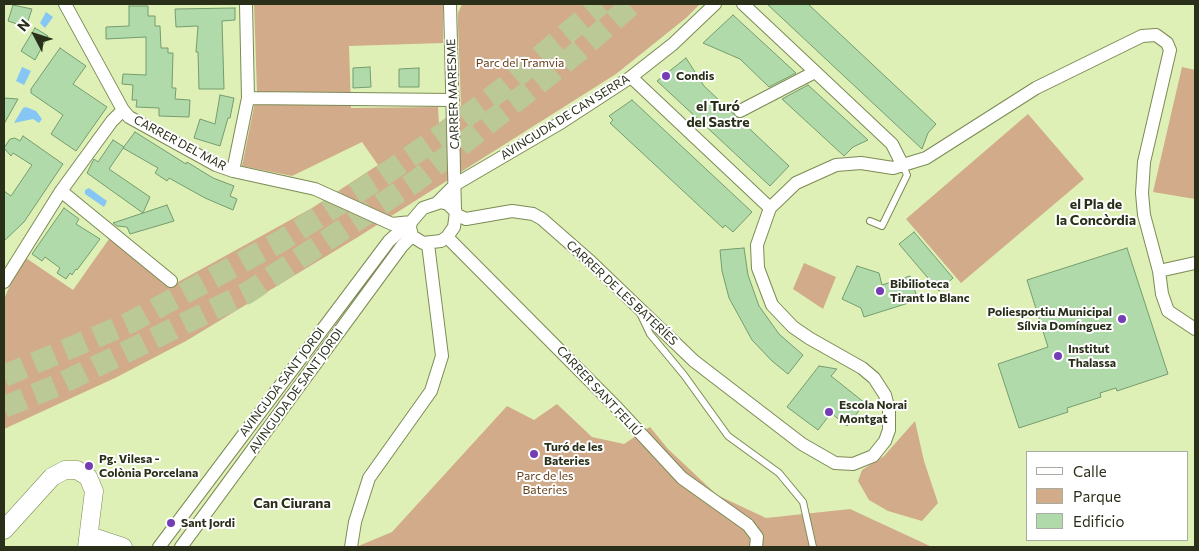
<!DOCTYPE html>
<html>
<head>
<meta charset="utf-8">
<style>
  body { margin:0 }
  #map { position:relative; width:1199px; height:551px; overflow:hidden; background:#def0b5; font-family:Commissioner,sans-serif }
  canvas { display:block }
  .frame { position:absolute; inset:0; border:5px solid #292f19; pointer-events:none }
  .legend { position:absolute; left:1026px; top:451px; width:162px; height:90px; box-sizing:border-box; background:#fff; border:1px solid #a9aca3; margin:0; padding:6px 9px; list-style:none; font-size:15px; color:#292f19 }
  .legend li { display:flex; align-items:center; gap:10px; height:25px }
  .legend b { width:25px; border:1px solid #a9aca3 }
  .north { position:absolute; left:10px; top:10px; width:50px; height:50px; -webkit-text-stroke:4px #fff; paint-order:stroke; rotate:310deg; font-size:14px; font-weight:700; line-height:20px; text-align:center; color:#292f19 }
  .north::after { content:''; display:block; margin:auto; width:18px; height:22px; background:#292f19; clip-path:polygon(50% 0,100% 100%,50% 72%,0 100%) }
</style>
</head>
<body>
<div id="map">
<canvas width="1199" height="551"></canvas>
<div class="frame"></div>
<ul class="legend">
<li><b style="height:6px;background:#fff"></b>Calle</li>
<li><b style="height:14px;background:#d2ab8b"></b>Parque</li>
<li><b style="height:14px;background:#b0daaa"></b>Edificio</li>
</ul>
<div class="north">N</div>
</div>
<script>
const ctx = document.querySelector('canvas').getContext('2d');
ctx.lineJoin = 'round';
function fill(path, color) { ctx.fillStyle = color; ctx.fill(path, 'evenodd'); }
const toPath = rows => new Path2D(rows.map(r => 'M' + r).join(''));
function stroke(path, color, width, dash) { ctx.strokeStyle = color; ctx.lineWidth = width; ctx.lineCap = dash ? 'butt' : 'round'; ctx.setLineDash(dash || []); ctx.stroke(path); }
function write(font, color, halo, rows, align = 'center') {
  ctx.font = font + ' Commissioner,sans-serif'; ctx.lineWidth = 4; ctx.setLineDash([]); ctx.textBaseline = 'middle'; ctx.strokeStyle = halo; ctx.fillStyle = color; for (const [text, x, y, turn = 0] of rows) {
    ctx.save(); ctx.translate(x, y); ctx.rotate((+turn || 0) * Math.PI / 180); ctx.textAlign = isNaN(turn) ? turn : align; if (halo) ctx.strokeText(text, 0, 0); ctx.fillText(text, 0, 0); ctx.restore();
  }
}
fill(toPath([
  [254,4,443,4,443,43,349,46,351,108,438,107,439,123,461,106,458,25,458,13,462,4,700,4,686,18,616,74,358,237,186,341,115,378,4,429,4,299,23,256,73,290,109,239,169,287,312,208,378,165,362,142,292,176,242,166,257,92],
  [1182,67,1195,70,1195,199,1153,192],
  [1028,114,1084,179,961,283,906,219],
  [804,263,836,277,823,309,793,289],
  [557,404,592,437,624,444,650,427,668,449,717,495,766,518,850,509,932,547,356,547,392,532,507,406,534,420],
  [915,421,924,461,938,503,922,521,888,511,869,500,858,481,862,470,884,456]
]), '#d2ab8b');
fill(toPath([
  [46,12,53,17,45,28,40,23],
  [22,67,31,71,24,85,16,81],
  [26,107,36,111,42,119,39,123,33,119,14,123,23,108],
  [89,188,107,201,104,207,85,194,85,190]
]), '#86c6f5');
const building = toPath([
  [767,4,808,4,936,124,928,133,922,149,767,4],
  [13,5,32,9,26,27,8,21,13,5],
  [129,6,148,6,148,16,155,16,155,26,160,26,161,48,168,48,168,53,173,53,172,88,176,88,175,99,190,100,189,117,159,116,159,108,136,107,137,100,132,100,133,85,122,84,123,74,146,75,146,37,106,39,106,27,129,26,129,6],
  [235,8,235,20,222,21,224,89,199,89,198,52,196,52,198,26,176,27,175,9,235,8],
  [733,15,796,73,769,87,740,59,703,43,733,15],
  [35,28,48,36,35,60,21,51,35,28],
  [60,48,86,66,73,84,107,107,76,151,51,134,63,115,31,93,31,89,60,48],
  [686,58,704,86,789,166,770,186,657,81,686,58],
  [370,67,371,87,353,88,353,68,370,67],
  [419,68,419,87,399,87,399,69,419,68],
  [808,85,868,140,853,147,844,156,782,99,808,85],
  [220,95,234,98,230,118,228,118,220,146,194,138,200,119,215,124,220,95],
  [4,98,18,99,4,124,4,98],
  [632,100,752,212,733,232,725,225,723,228,610,123,613,120,609,116,632,100],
  [135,132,186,164,187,162,213,178,234,186,230,196,237,199,233,210,205,198,169,178,167,181,155,173,158,168,123,148,135,132],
  [23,136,63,164,24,222,4,241,4,191,11,196,32,165,13,153,11,156,4,148,10,139,15,138,20,141,23,136],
  [113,140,124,147,109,169,150,197,143,213,87,173,94,159,98,162,113,140],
  [167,205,174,221,130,234,127,227,117,226,113,223,167,205],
  [64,208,79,219,76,224,100,239,77,270,76,269,72,275,70,273,66,279,57,273,60,268,45,257,42,261,32,254,64,208],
  [914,232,953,278,939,291,899,244,914,232],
  [744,248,748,275,759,306,779,334,803,355,788,374,772,361,752,340,729,298,722,271,720,250,744,248],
  [1127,248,1168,374,1117,391,1116,388,1100,393,1101,397,1067,408,1068,412,1019,428,998,364,1048,347,1027,280,1127,248],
  [857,266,879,273,882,285,910,276,918,300,864,317,861,308,842,299,857,266],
  [819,366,837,369,831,376,865,403,847,426,831,413,818,430,787,407,819,366]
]);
fill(building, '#b0daaa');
stroke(building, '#759c6f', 1);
stroke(toPath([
  [4,376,129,323,281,241,378,179,454,126,501,90,601,4],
  [4,407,58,385,247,293,416,181,579,51,632,4]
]), '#bac996', 22, [22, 11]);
const lane = toPath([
  [870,221,882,226,907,175,903,166],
  [640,313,650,334,684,375,728,436,779,473,803,502,813,547]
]);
const street = toPath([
  [65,4,123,110,129,117,216,165,233,171,315,189,392,224,411,222],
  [450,4,455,210],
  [743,4,892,144,903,166],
  [631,77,770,208],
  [248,98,453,100],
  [740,111,815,72],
  [233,171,248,98,246,4],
  [61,191,171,281],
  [438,202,456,184,562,122,631,77,673,44,715,4],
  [441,202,448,204,456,212,454,227,447,237,441,241,423,243,412,236,410,227,411,222,423,208,441,202],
  [457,215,466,219,512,211,533,214,542,219,591,262,694,361,802,444,835,463,853,464,873,456,885,441,889,430,889,410,885,395,874,378,862,368,809,338,793,327,772,305,758,268,757,245,770,208,796,183,836,165,861,163,893,168,926,158,1036,88,1142,36,1156,35,1167,43,1170,50,1144,162,1142,193,1144,215,1159,271,1162,294,1168,311,1195,329],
  [447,237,618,409,682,478,748,525,757,537,756,547],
  [1159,271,1195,263],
  [4,282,61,191,112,121,123,110],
  [159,547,389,241,409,223],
  [181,547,402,246,412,236],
  [351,547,355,522,369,478,431,391,442,356,428,244]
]);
const secondary = toPath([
  [4,530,52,477,65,470,77,470,88,477,94,491,87,547],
  [90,536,123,547]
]);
stroke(lane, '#7c8b55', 8);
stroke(street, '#7c8b55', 14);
stroke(secondary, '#7c8b55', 19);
stroke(lane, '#fff', 6);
stroke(street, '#fff', 12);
stroke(secondary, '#fff', 18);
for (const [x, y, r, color] of [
  [666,76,5,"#743db4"],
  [880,291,5,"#743db4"],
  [1122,319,5,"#743db4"],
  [1058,356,5,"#743db4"],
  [829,412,5,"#743db4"],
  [534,454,5,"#743db4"],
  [89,466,5,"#743db4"],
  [171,523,5,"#743db4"]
]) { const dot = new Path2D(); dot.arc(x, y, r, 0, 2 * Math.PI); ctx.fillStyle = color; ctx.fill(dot); stroke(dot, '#fff', 2); }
write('12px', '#653f1a', '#fff', [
  ["Parc del Tramvia",520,63],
  ["Parc de les",545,476],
  ["Bateries",545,490]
]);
write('bold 12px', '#292f19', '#fff', [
  ["Condis",676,76],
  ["Bibilioteca",890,284],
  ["Tirant lo Blanc",890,298],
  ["Poliesportiu Municipal",1112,312,"right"],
  ["Sílvia Domínguez",1112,326,"right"],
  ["Institut",1068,349],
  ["Thalassa",1068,363],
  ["Escola Norai",839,405],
  ["Montgat",839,419],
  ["Turó de les",544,447],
  ["Bateries",544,461],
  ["Pg. Vilesa -",99,459],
  ["Colònia Porcelana",99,473],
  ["Sant Jordi",181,523]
], 'left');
write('12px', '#292f19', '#fff', [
  ["CARRER MARESME",453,94,-92],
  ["AVINGUDA DE CAN SERRA",565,117,-32],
  ["CARRER DEL MAR",180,143,28],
  ["CARRER DE LES BATERÍES",622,293,43],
  ["AVINGUDA SANT JORDI",282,382,-53],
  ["AVINGUDA DE SANT JORDI",296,391,-54],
  ["CARRER SANT FELIÚ",599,391,47]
]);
write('bold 14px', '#292f19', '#fff', [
  ["el Turó",718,106],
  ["del Sastre",718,122],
  ["el Pla de",1096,204],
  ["la Concòrdia",1096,220],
  ["Can Ciurana",292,503]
]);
</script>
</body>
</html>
